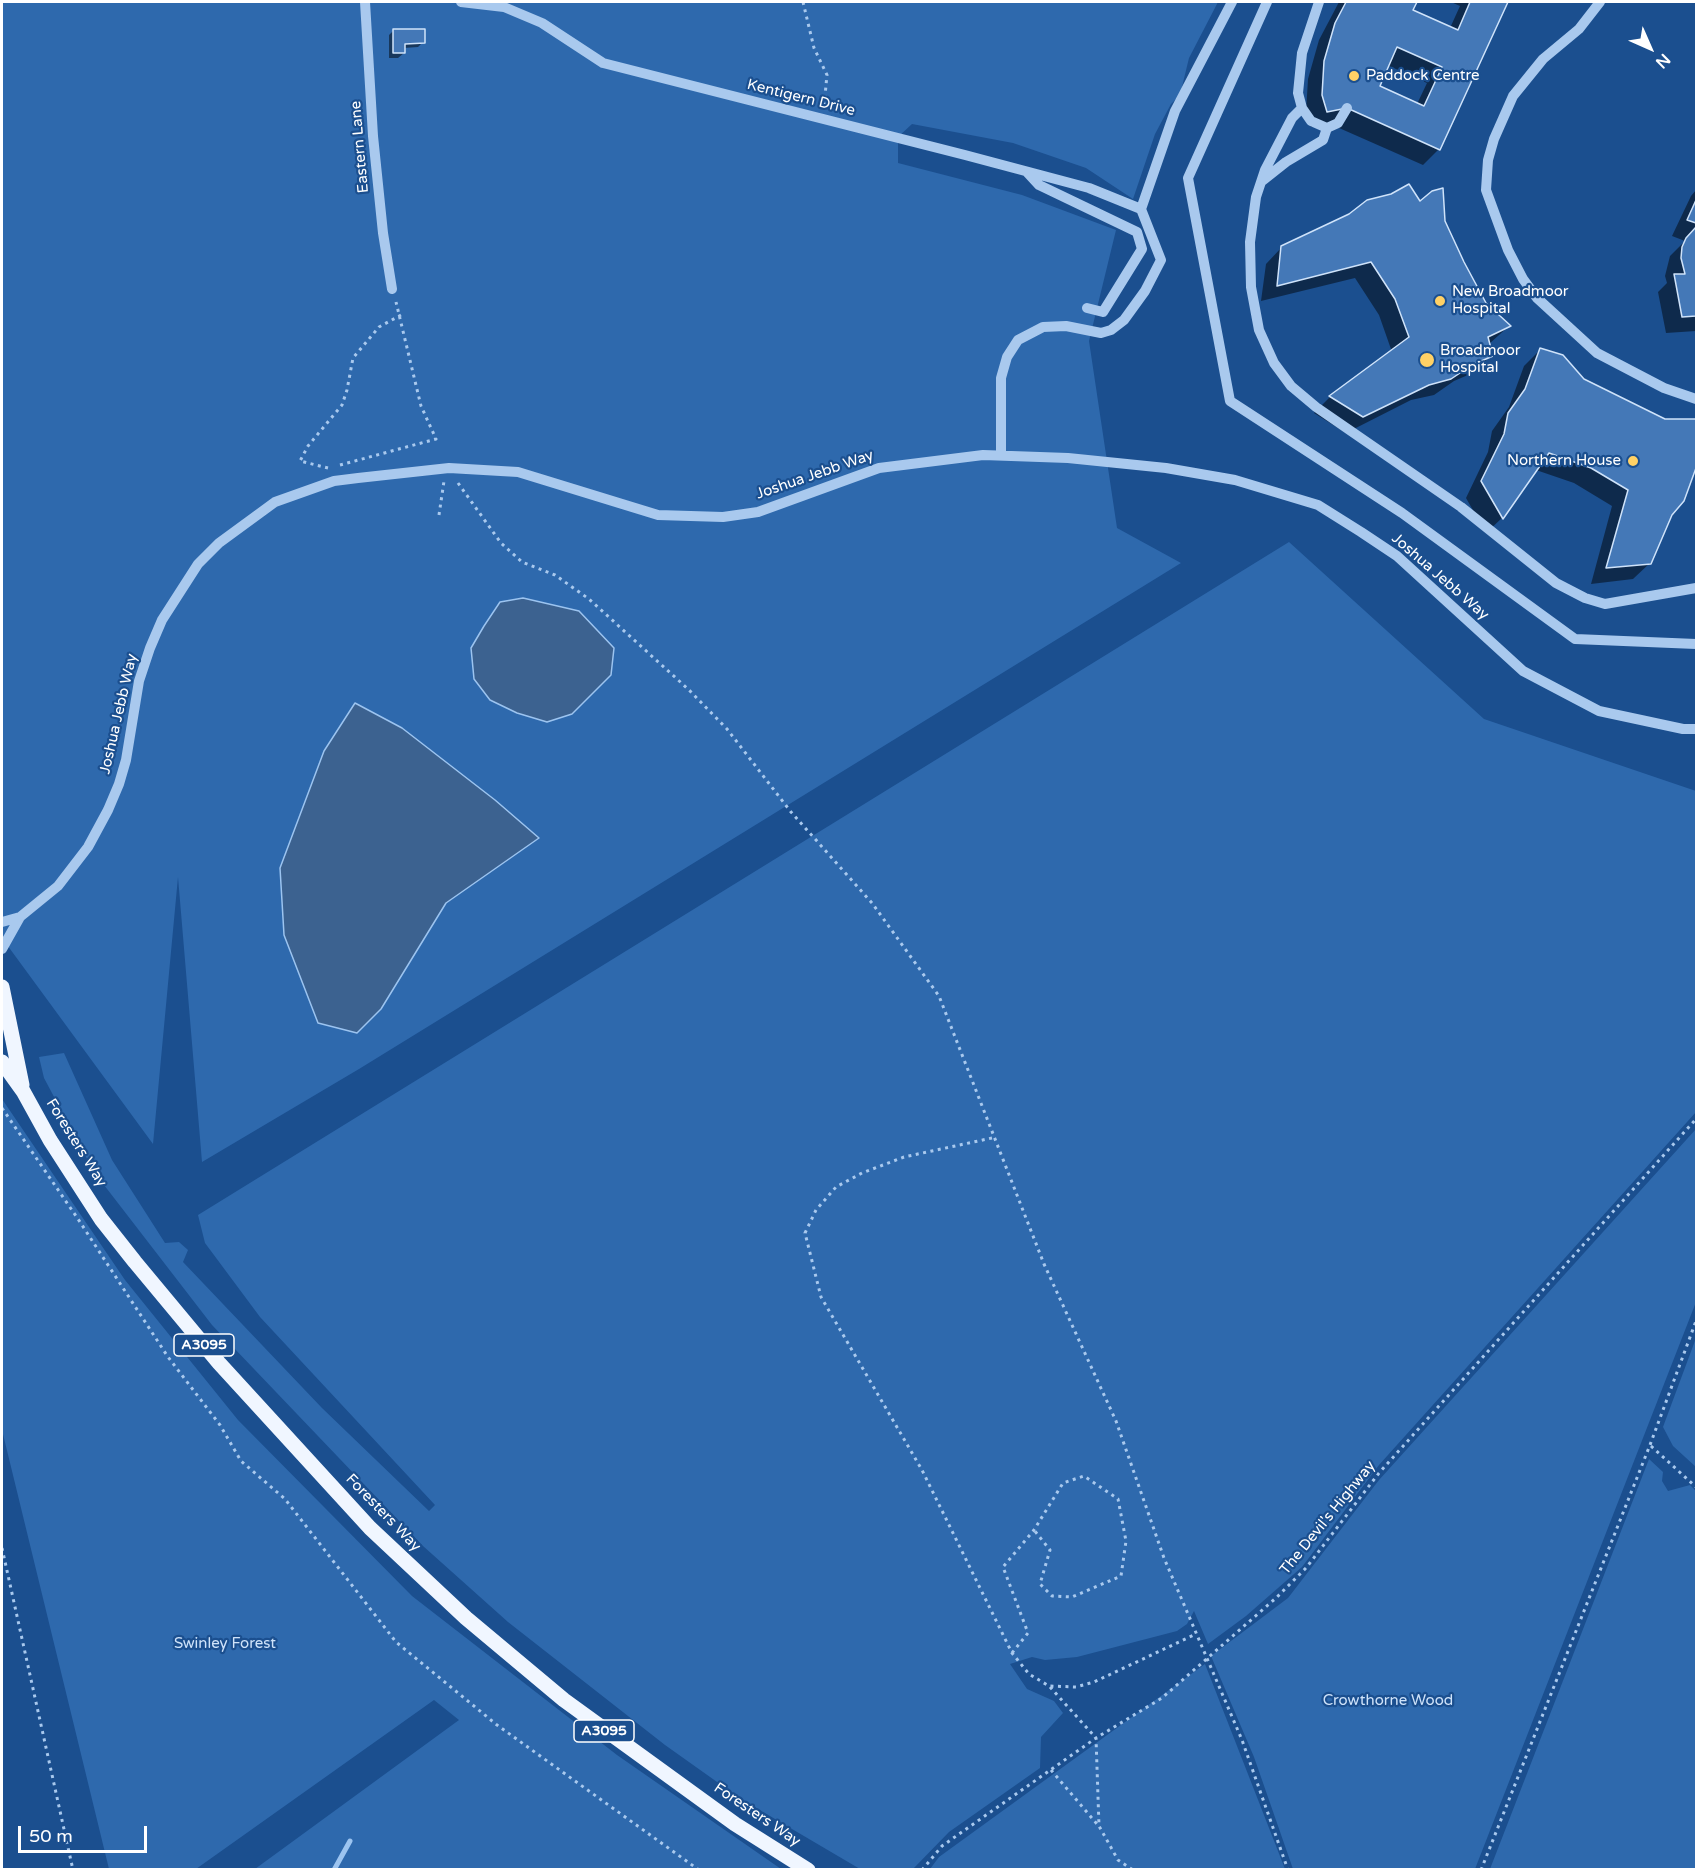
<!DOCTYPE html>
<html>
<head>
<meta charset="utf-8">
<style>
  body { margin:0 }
  #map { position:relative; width:1698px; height:1871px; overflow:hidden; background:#1b4f8f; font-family:"Varela Round",sans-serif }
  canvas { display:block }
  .frame { position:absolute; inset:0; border:3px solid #fff; pointer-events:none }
  .north { position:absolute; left:1620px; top:18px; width:60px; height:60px; -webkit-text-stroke:4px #1b4f8f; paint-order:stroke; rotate:135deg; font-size:16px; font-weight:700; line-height:24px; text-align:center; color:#fff }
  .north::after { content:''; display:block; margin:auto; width:21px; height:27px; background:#fff; clip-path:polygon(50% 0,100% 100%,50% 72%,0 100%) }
  .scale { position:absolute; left:18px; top:1826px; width:129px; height:27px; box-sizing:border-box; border:3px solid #fff; border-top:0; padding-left:8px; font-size:18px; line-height:21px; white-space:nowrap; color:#fff; -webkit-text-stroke:4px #1b4f8f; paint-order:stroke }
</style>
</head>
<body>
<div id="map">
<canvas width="1698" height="1871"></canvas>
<div class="frame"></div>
<div class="north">N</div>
<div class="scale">50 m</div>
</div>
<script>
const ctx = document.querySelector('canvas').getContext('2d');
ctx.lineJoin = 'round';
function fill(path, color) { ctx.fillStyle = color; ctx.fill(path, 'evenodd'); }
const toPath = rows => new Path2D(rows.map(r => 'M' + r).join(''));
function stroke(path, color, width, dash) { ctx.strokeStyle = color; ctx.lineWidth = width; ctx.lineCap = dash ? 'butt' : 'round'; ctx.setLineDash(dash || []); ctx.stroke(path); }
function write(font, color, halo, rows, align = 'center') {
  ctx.font = font + ' "Varela Round",sans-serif'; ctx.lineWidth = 4.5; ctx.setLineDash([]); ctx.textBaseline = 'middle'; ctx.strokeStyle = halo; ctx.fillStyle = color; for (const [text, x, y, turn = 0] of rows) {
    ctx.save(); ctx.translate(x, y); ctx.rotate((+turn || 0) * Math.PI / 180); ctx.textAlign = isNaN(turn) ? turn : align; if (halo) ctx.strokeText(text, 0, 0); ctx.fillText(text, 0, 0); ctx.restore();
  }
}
fill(toPath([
  [2,2,1218,2,1189,58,1180,95,1171,104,1155,134,1133,199,1086,168,1013,143,912,124,898,137,898,163,1022,195,1116,230,1089,341,1117,528,1181,563,359,1069,202,1162,178,877,153,1144,2,938],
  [1289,542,1484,719,1696,791,1696,1112,1379,1465,1302,1567,1246,1616,1208,1644,1194,1611,1187,1624,1177,1631,1077,1657,1045,1660,1032,1657,1010,1664,1027,1689,1054,1701,1063,1713,1041,1737,1040,1768,949,1832,913,1869,860,1869,741,1799,665,1745,508,1622,423,1546,212,1325,94,1172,44,1078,39,1057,64,1053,112,1160,165,1243,179,1242,188,1250,183,1262,322,1408,429,1511,435,1505,260,1317,205,1243,198,1215],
  [2,1099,125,1280,238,1420,412,1596,617,1755,781,1869,255,1869,459,1720,434,1700,196,1869,109,1869,2,1430],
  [1696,1129,1696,1302,1475,1869,1293,1869,1254,1757,1211,1656,1288,1598,1379,1480],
  [1696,1338,1696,1467,1673,1446,1663,1427],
  [1649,1459,1663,1472,1662,1481,1668,1491,1690,1485,1696,1491,1696,1869,1490,1869],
  [1205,1664,1285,1869,930,1869,939,1857]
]), '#2e69ad');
const water = toPath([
  [523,598,579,611,614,648,611,675,572,714,547,722,517,713,490,700,474,679,471,648,484,626,500,602,523,598],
  [355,703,402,728,495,800,539,838,446,903,381,1009,357,1033,318,1023,284,935,280,868,324,751,355,703]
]);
fill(water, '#3c6290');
stroke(water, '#9cc4f0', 1.5);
fill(toPath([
  [1339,2,1415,2,1411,11,1450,28,1460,6,1451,2,1506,2,1439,149,1423,165,1330,124,1311,127,1306,112,1308,79,1319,40],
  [1387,65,1427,83,1417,104,1378,86],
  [394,30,423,42,418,47,404,48,404,53,398,58,389,58,389,35],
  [1696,190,1696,331,1666,333,1658,292,1667,283,1665,276,1670,256,1685,241,1672,236,1691,196],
  [1420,203,1443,222,1485,304,1509,326,1489,344,1491,355,1475,372,1454,381,1434,395,1411,400,1346,433,1314,413,1330,397,1392,352,1379,315,1355,278,1261,301,1266,264,1282,247],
  [1540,350,1583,380,1665,420,1696,420,1696,465,1650,563,1633,579,1591,584,1612,506,1574,483,1536,470,1502,518,1486,533,1466,498,1488,452,1492,431,1509,407,1524,366]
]), '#0007');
stroke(toPath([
  [334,1870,350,1841]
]), '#9cc4f0', 5);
const building = toPath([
  [1346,2,1417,2,1413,10,1458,30,1470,2,1508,2,1440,150,1347,108,1327,112,1322,95,1324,61,1335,23,1346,2],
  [1397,47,1442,67,1424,106,1380,86,1397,47],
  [393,29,425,29,425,43,405,44,405,53,393,53,393,29],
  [1409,184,1420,201,1432,191,1443,188,1445,221,1464,262,1486,303,1511,326,1488,337,1493,356,1472,365,1451,379,1429,385,1363,417,1329,396,1409,337,1395,299,1371,262,1277,286,1281,246,1349,214,1367,200,1391,194,1409,184],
  [1696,200,1696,223,1687,220,1696,200],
  [1696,227,1696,316,1682,317,1674,274,1685,274,1681,258,1682,247,1686,238,1696,227],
  [1540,348,1563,355,1584,379,1665,419,1696,419,1696,468,1684,501,1672,515,1651,564,1606,568,1628,490,1591,468,1549,453,1503,519,1481,481,1504,434,1508,413,1525,389,1540,348]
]);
fill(building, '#4478b7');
stroke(building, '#cfe3fa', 1.5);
stroke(toPath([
  [803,2,814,48,827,75,824,106],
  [340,465,436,439,421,406,396,302],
  [328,468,300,461,308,446,342,405,347,390,353,358,379,327,401,315],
  [458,483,501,543,522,562,555,575,589,599,688,689,727,729,791,812,872,903,939,996,1044,1264,1116,1421,1164,1558,1242,1740,1288,1870],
  [439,515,444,481],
  [2,1108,78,1219,168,1357,220,1425,241,1461,285,1499,396,1642,497,1725,699,1870],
  [992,1138,904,1157,862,1173,836,1187,816,1210,805,1233,821,1297,922,1470,1012,1653,1029,1674,1049,1686,1076,1687,1094,1682,1196,1634],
  [1651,1446,1696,1487],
  [2,1548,73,1870],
  [1012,1653,1028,1633,1003,1567,1034,1530,1063,1483,1084,1476,1118,1499,1126,1541,1121,1576,1072,1597,1052,1596,1040,1584,1050,1550,1034,1530],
  [1050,1687,1096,1738,1099,1826,1118,1860,1133,1870],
  [1051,1770,1097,1824],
  [922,1870,942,1846,1096,1738,1162,1698,1276,1598,1306,1568,1379,1473,1696,1119],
  [1481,1870,1650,1445,1696,1321]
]), '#a9c9ee', 3, [3, 4.5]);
stroke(toPath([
  [365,2,373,136,383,233,392,289],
  [461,2,504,7,542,23,603,63,965,155,1089,188,1141,209],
  [1267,2,1188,178,1230,401,1402,513,1575,639,1696,644],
  [1319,2,1302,53,1298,93,1302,108,1311,121,1327,128,1338,123,1347,108],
  [1600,2,1579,29,1543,59,1513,96,1494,139,1488,160,1486,190,1508,250,1523,279,1537,298,1597,353,1664,388,1696,399],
  [1302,108,1292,118,1265,170,1256,197,1250,242,1251,287,1259,330,1274,363,1291,386,1316,407,1461,507,1556,583,1585,598,1605,604,1696,588],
  [1027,172,1039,185,1137,232,1142,249,1103,312,1087,308],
  [1262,181,1286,162,1323,140,1327,128],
  [1001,455,1001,378,1007,357,1018,340,1043,327,1066,326,1101,333,1111,330,1124,320,1145,291,1161,260,1141,209,1175,111,1232,2],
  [2,922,20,917,58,886,88,847,108,810,119,784,126,760,139,681,150,648,162,620,198,564,219,543,275,502,334,481,358,478,449,468,518,472,658,515,723,517,758,512,879,468,983,455,1068,458,1166,468,1235,480,1318,505,1361,532,1397,556,1523,671,1599,711,1683,729,1696,729],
  [2,949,20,917]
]), '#a9c9ee', 10);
stroke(toPath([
  [2,987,22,1085],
  [2,1062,23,1091,50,1140,101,1219,135,1262,219,1363,370,1528,466,1618,564,1700,735,1824,808,1870]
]), '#f0f6ff', 15);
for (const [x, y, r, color] of [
  [1354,76,6,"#ffd166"],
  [1440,301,6,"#ffd166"],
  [1427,360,8,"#ffd166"],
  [1633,461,6,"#ffd166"]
]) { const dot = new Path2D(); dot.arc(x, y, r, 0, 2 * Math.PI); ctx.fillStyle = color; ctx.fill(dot); stroke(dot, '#1b4f8f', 2); }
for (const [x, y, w] of [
  [204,1345,60],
  [604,1731,60]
]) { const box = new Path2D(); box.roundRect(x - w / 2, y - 11, w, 22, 4.5); ctx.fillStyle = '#1b4f8f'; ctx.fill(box); stroke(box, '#fff', 1.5); }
write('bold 14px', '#fff', null, [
  ["A3095",204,1345],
  ["A3095",604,1731]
]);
write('15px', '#fff', '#1b4f8f', [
  ["Paddock Centre",1366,76],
  ["New Broadmoor",1452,292],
  ["Hospital",1452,309],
  ["Broadmoor",1440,351],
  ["Hospital",1440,368],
  ["Northern House",1621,461,"right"]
], 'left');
write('15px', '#fff', '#1b4f8f', [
  ["Kentigern Drive",801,98,14],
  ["Eastern Lane",360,147,-95],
  ["Joshua Jebb Way",815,475,-19],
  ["Joshua Jebb Way",1440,577,41],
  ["Joshua Jebb Way",119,714,-77],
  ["Foresters Way",76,1143,58],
  ["Foresters Way",383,1513,46],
  ["The Devil's Highway",1328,1518,-51],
  ["Foresters Way",757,1815,34]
]);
write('15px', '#cfe3fa', '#1b4f8f', [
  ["Swinley Forest",225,1644],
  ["Crowthorne Wood",1388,1701]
]);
</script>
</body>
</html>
